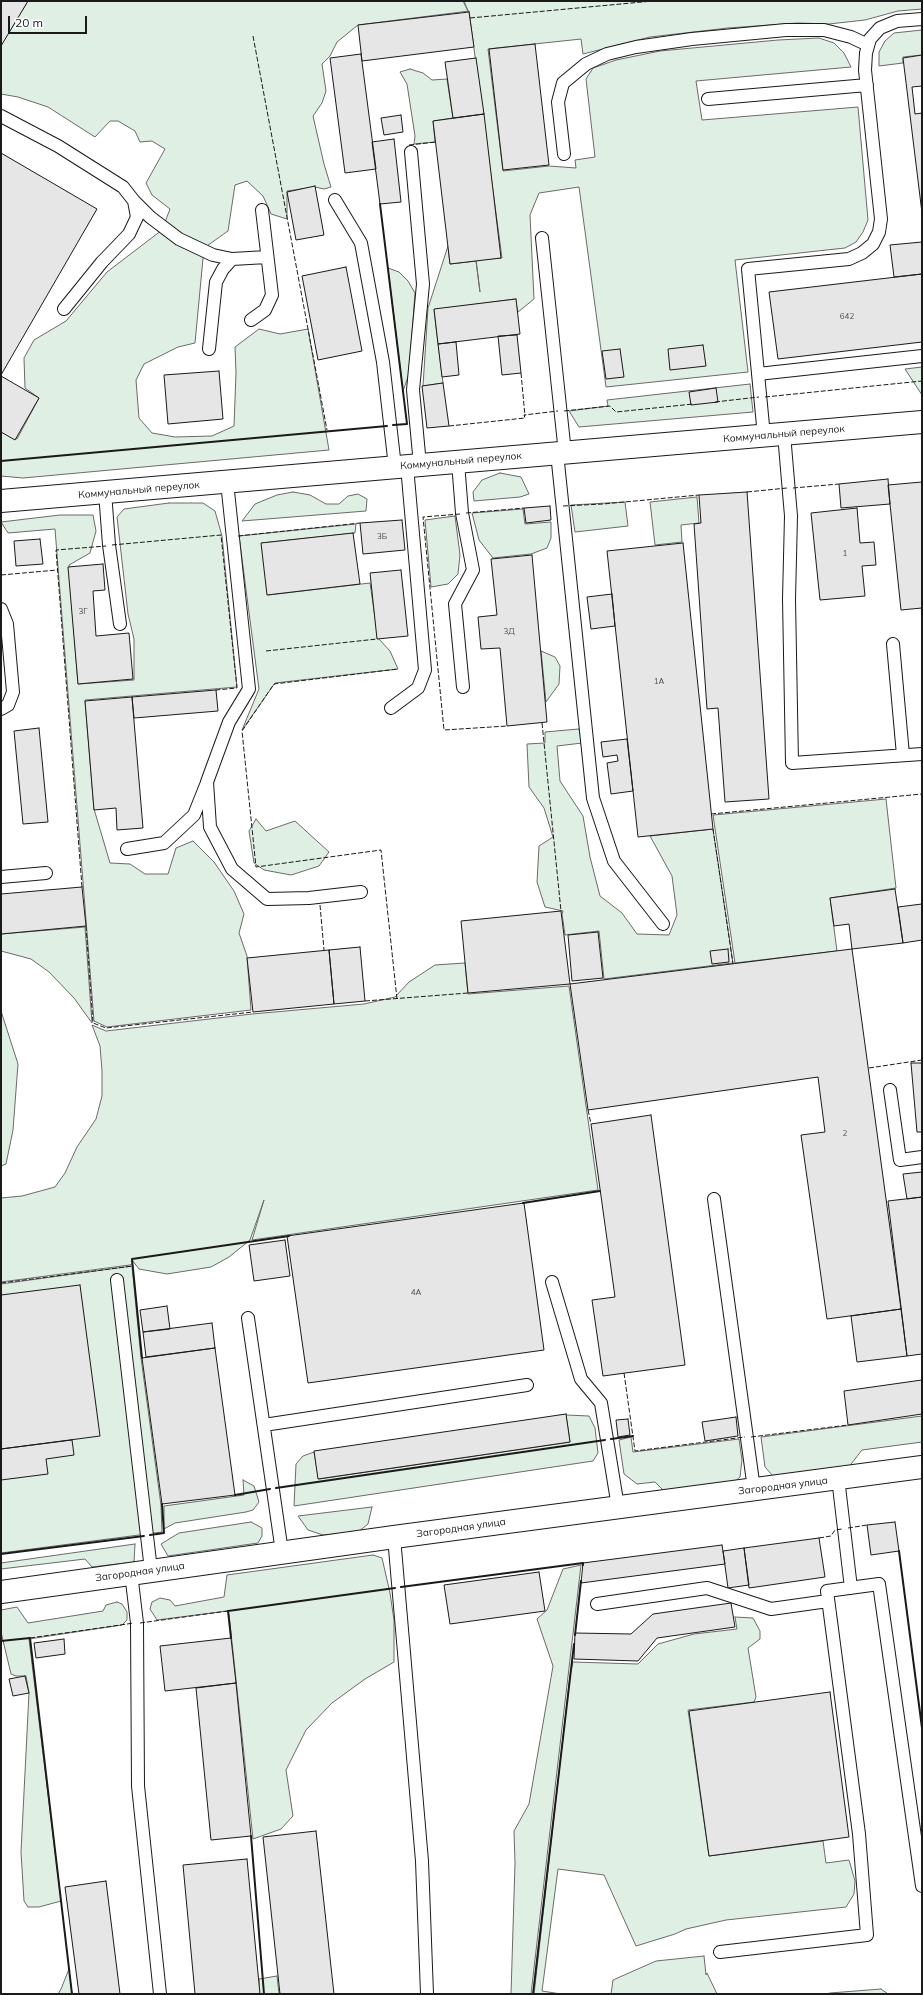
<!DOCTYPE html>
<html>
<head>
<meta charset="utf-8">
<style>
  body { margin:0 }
  #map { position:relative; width:923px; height:1995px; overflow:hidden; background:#fff; font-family:Mulish,sans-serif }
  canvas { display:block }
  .frame { position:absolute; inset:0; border:2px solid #1a1a1a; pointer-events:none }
  .scale { position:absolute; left:8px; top:16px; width:79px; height:18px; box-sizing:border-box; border:2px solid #1a1a1a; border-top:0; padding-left:5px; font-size:12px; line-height:14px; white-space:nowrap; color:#1a1a1a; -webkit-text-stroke:3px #fff; paint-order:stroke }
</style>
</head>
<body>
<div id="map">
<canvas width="923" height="1995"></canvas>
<div class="frame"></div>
<div class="scale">20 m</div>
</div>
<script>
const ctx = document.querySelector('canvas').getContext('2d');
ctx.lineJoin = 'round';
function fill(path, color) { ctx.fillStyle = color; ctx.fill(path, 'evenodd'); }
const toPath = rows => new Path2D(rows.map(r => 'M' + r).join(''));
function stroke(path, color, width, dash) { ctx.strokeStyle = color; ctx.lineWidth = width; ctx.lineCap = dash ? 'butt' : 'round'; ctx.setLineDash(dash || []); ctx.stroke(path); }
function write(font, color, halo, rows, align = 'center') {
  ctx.font = font + ' Mulish,sans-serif'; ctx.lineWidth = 3; ctx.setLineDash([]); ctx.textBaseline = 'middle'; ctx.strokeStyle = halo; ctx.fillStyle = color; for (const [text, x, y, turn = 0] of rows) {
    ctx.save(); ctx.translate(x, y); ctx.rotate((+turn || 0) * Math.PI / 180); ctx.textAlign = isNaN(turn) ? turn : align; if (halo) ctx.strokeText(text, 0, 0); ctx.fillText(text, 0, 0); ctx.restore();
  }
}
const green = toPath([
  [28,1,463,1,468,11,464,1,922,1,922,9,898,11,865,20,829,24,798,23,728,28,650,37,583,54,581,39,488,49,503,171,549,166,576,168,575,160,595,157,586,79,593,68,616,60,660,51,778,40,819,38,834,43,844,53,851,67,696,81,702,120,858,107,868,220,863,232,856,242,845,248,735,260,748,372,606,387,579,187,539,193,530,215,534,299,518,312,515,299,434,310,443,383,423,386,428,308,448,246,450,264,476,261,480,292,476,260,502,258,470,19,469,11,358,25,337,42,330,56,322,64,326,91,322,103,313,116,324,164,331,187,324,189,315,187,287,191,287,219,271,214,263,196,247,181,235,185,228,231,204,248,195,343,178,347,144,364,136,380,139,418,152,433,175,437,212,436,234,426,236,373,235,347,259,329,280,334,308,329,329,450,23,478,1,476,1,432,17,439,39,398,25,388,24,358,34,340,66,321,107,272,162,230,170,209,152,195,146,183,165,149,152,141,140,142,135,131,118,121,110,121,95,137,48,107,18,97,1,94,1,45,28,1],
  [922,30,922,55,903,57,903,63,879,66,879,52,885,41,894,33,922,30],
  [410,69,423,73,432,80,447,79,453,118,433,121,435,142,414,144,415,136,407,84,400,72,410,69],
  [388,268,399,272,408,281,415,293,409,374,403,391,388,268],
  [922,367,922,395,905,369,922,367],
  [750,384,753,412,579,427,569,411,608,406,607,400,750,384],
  [500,473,521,477,529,494,520,497,474,501,473,492,482,480,500,473],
  [293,492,310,495,326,504,339,504,348,496,358,494,367,499,366,511,242,521,255,504,277,495,293,492],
  [697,497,699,523,681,525,682,542,655,545,650,502,697,497],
  [625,502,628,526,575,532,571,505,625,502],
  [169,503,203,503,215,511,222,536,237,687,85,700,94,809,110,863,130,864,145,874,168,874,176,848,193,841,214,862,234,891,244,914,239,933,247,956,251,1010,107,1027,94,1021,55,529,8,533,1,522,60,515,93,515,96,531,90,553,69,565,78,684,134,680,134,639,128,614,117,517,124,509,169,503],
  [523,509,525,524,551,522,551,538,547,548,531,554,493,558,479,540,472,513,523,509],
  [455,516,460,555,458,574,448,584,431,587,425,520,455,516],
  [356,524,355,533,262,543,268,595,370,583,378,638,390,651,398,669,275,683,242,730,259,689,239,536,356,524],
  [541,651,555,657,560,666,559,684,546,702,541,651],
  [579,729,582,743,557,746,560,781,583,816,590,857,600,896,622,913,637,934,669,935,677,915,672,876,650,836,713,829,733,963,604,979,599,931,565,935,562,914,563,911,545,907,537,882,539,846,553,837,544,808,529,787,527,744,545,743,545,732,579,729],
  [886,799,896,888,830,898,837,951,735,963,713,815,886,799],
  [256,819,266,831,295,821,329,852,319,866,291,875,264,870,254,863,249,831,256,819],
  [85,927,92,1023,74,998,49,972,31,959,1,951,1,934,85,927],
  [465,963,468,994,569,986,598,1190,252,1240,264,1200,250,1240,229,1257,211,1267,167,1274,139,1269,132,1260,132,1264,130,1265,1,1282,1,1198,22,1196,55,1187,65,1173,77,1147,96,1119,102,1096,102,1071,100,1046,92,1025,106,1031,252,1014,364,1004,395,997,409,982,435,965,465,963],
  [1,1011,18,1064,13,1130,6,1164,1,1166,1,1011],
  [132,1266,141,1358,161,1505,162,1532,1,1553,1,1284,132,1266],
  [566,1415,589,1416,595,1428,598,1453,593,1461,294,1506,296,1464,303,1456,314,1452,319,1479,570,1442,566,1415],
  [922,1416,922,1442,862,1450,848,1468,773,1476,765,1467,761,1437,922,1416],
  [631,1437,633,1452,739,1439,742,1460,740,1477,731,1485,665,1492,655,1482,637,1484,624,1474,619,1440,631,1437],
  [243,1480,254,1486,259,1502,253,1510,246,1512,175,1523,164,1529,164,1506,244,1495,243,1480],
  [372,1507,368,1524,358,1532,323,1535,308,1530,298,1516,372,1507],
  [251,1522,262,1528,262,1536,258,1543,168,1556,161,1544,179,1533,251,1522],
  [135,1544,134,1562,92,1567,85,1559,1,1569,1,1563,135,1544],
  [373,1555,382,1558,390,1593,394,1620,394,1662,365,1679,332,1703,306,1730,286,1770,293,1816,281,1829,253,1839,229,1614,227,1611,157,1620,150,1609,152,1602,160,1598,170,1600,175,1606,224,1597,227,1575,373,1555],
  [581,1565,531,1994,511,1994,515,1863,514,1831,529,1804,553,1666,537,1619,547,1610,563,1569,581,1565],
  [117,1602,122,1604,127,1612,127,1620,122,1625,29,1639,61,1901,39,1907,28,1907,24,1901,21,1852,29,1693,26,1676,16,1676,11,1674,1,1632,1,1610,17,1607,28,1623,103,1611,106,1605,117,1602],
  [735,1617,753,1618,760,1631,760,1639,748,1648,756,1697,754,1702,688,1710,709,1856,823,1841,826,1863,849,1860,855,1881,854,1894,846,1907,726,1920,686,1929,675,1934,636,1946,604,1875,558,1869,542,1991,561,1994,534,1994,570,1675,573,1662,638,1664,658,1644,694,1634,737,1629,735,1617],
  [704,1956,706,1975,707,1973,717,1994,611,1994,613,1980,656,1961,704,1956],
  [69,1969,72,1994,58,1994,61,1989,69,1969],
  [277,1976,279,1994,259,1994,259,1979,277,1976],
  [881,1989,888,1994,826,1994,830,1993,881,1989]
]);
fill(green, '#e0efe3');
stroke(green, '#6a6a6a', 1);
const building = toPath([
  [1,1,28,1,1,46,1,1],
  [469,12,474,47,362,61,358,25,469,12],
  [535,44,549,165,503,170,489,49,535,44],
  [361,54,376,169,345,173,330,58,361,54],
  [922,55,922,213,903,58,922,55],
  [476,58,484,114,453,118,445,62,476,58],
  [922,86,922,113,915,114,912,87,922,86],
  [484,114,501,258,450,264,433,121,484,114],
  [401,115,403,132,384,135,381,118,401,115],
  [394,139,401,202,380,204,372,142,394,139],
  [1,153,97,209,1,375,1,153],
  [315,186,324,235,296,240,287,192,315,186],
  [922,242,922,274,894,277,890,245,922,242],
  [346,267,362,351,318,360,302,276,346,267],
  [922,274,922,342,778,359,769,292,922,274],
  [516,299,520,334,438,344,434,309,516,299],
  [517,335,521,373,502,375,498,336,517,335],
  [456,342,459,375,442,377,438,344,456,342],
  [703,345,706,366,670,370,668,349,703,345],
  [620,349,624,377,606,379,602,351,620,349],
  [219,371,223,419,168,424,164,375,219,371],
  [1,376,39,398,15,440,1,432,1,376],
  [443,383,449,426,427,428,422,386,443,383],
  [716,388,718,402,691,405,689,392,716,388],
  [888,479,890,504,841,508,839,484,888,479],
  [922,482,922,608,901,610,888,485,922,482],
  [747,492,769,799,725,802,718,708,707,709,694,524,701,523,699,495,747,492],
  [550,506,551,520,526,523,524,508,550,506],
  [857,508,860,543,874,542,876,565,862,566,865,596,820,600,811,513,857,508],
  [402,520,405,550,363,554,360,523,402,520],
  [353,533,360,584,267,595,261,543,353,533],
  [40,539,43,564,16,566,14,541,40,539],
  [683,543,713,829,638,837,607,551,683,543],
  [532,555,547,722,507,726,500,648,481,649,478,617,497,615,491,559,532,555],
  [103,564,105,590,93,591,96,636,129,633,133,679,78,684,68,567,103,564],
  [401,570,408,636,377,639,370,573,401,570],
  [612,594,615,626,591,629,587,597,612,594],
  [216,690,218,711,134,718,132,697,216,690],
  [132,697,143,828,117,830,116,808,94,810,85,701,132,697],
  [39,728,48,822,23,824,14,731,39,728],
  [627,739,633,791,611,794,607,763,618,761,617,755,603,757,601,742,627,739],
  [82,887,86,926,1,934,1,894,82,887],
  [895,889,903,943,852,949,849,924,834,926,830,898,895,889],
  [922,904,922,940,903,943,898,907,922,904],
  [561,911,570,984,468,993,461,921,561,911],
  [598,932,603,978,572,981,568,935,598,932],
  [360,947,365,1001,334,1004,329,950,360,947],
  [728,949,729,962,712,964,710,951,728,949],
  [852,949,901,1309,827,1319,801,1135,825,1132,818,1077,588,1110,570,984,852,949],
  [329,950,334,1004,253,1012,247,958,329,950],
  [911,1063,922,1063,922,1132,917,1132,911,1063],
  [651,1115,685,1365,603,1376,592,1300,615,1297,591,1124,651,1115],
  [922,1172,922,1197,907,1199,903,1174,922,1172],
  [922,1197,922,1354,907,1356,888,1201,922,1197],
  [524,1203,544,1350,308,1383,287,1236,524,1203],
  [285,1240,290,1276,254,1281,249,1245,285,1240],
  [80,1285,100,1436,1,1449,1,1295,80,1285],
  [167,1306,170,1329,143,1332,140,1310,167,1306],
  [901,1309,907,1356,857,1362,851,1316,901,1309],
  [212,1323,215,1348,146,1357,143,1332,212,1323],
  [215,1348,235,1495,162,1504,142,1358,215,1348],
  [922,1380,922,1414,848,1425,844,1391,922,1380],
  [566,1414,570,1442,318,1479,314,1451,566,1414],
  [736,1417,738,1436,705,1441,702,1422,736,1417],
  [628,1419,630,1435,618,1437,616,1420,628,1419],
  [72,1440,74,1455,46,1459,48,1474,1,1480,1,1449,72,1440],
  [895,1522,899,1551,871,1555,867,1525,895,1522],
  [819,1538,825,1577,749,1588,744,1548,819,1538],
  [722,1545,725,1564,581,1583,583,1563,722,1545],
  [744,1548,749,1585,728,1588,723,1551,744,1548],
  [539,1572,545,1611,450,1624,444,1585,539,1572],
  [731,1603,735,1627,657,1638,638,1661,574,1659,575,1633,631,1634,653,1614,731,1603],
  [231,1638,236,1683,165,1691,160,1646,231,1638],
  [64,1639,65,1654,36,1658,34,1643,64,1639],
  [25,1676,29,1693,13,1696,9,1679,25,1676],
  [236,1683,251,1836,211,1840,196,1688,236,1683],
  [830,1692,849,1837,709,1856,689,1711,830,1692],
  [316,1831,334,1994,280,1994,263,1837,316,1831],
  [247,1859,260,1994,195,1994,183,1865,247,1859],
  [106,1881,120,1994,79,1994,65,1887,106,1881]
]);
fill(building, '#e6e6e6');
stroke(building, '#1a1a1a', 1);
const service = toPath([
  [708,99,867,85],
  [1,116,58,146,123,187,134,201,137,217,129,234,102,262,64,309],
  [411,152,423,284,413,390,420,465],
  [564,154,558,102,563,83,586,64,607,54,636,47,692,39,786,30,824,30,851,37,868,45],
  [335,200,361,243,383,362,395,467],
  [134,201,150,217,179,239,213,255,232,259,267,257],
  [542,238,565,453],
  [251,320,265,310,272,295,262,210],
  [209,349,216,282,223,269,232,259],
  [758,374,922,356],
  [784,434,791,516,789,599,792,763,922,754],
  [764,436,748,269,849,259,862,253,873,244,879,232,881,219,865,70,866,53,870,39,880,28,897,21,922,19],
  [557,453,593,798,614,861,663,924],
  [458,462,462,513,473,570,455,604,463,687],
  [227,482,249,689,229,722,207,782,210,827,232,869,267,899,309,898,361,892],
  [105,492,109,545,120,624],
  [1,609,7,624,13,692,8,705,1,709],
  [893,644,903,755],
  [391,708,418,688,425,670,407,466],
  [127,849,164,843,194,815,206,785],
  [1,877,46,873],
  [890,1090,900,1160,922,1157],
  [714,1199,754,1489],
  [117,1280,151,1570],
  [552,1282,581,1379,601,1403,618,1507],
  [248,1318,282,1552],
  [264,1425,527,1385],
  [838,1478,851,1588],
  [394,1537,422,1861,427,1994],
  [131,1573,137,1623,138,1786,160,1994],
  [597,1604,707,1588,771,1609,828,1601],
  [720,1952,867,1935,859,1834,827,1591,879,1584,922,1886]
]);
const minor = toPath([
  [1,501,922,422],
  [1,1592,394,1537,922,1467]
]);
stroke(service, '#1a1a1a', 14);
stroke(minor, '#1a1a1a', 24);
stroke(service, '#fff', 12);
stroke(minor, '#fff', 22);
stroke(toPath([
  [470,18,653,1],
  [253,36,327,430],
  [409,145,436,142],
  [521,373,525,416],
  [765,397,922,381],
  [715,402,759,397],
  [564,411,610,406,616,412,693,404],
  [449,426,525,418,524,415,558,411],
  [793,488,839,484],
  [747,492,787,488],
  [563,506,603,504,699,495],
  [466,513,524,508],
  [460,514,423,517,444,730,507,726],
  [238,536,360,523],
  [112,545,221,535,237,688,216,690],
  [1,575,57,570],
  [266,651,377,639],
  [542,723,561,911],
  [711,814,922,794],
  [713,829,733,964],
  [82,887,56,550,106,546],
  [320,905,324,950],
  [86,926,93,1023,106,1028,253,1012],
  [397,999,381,850,256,867,242,731,274,684,398,669],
  [365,1001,468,993],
  [869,1068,922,1060],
  [588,1110,591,1124],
  [1,1283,133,1266],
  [624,1373,635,1451,745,1437],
  [751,1437,848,1425],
  [848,1528,867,1525],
  [819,1538,831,1536,835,1530,842,1529],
  [140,1623,228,1611],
  [30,1638,134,1623]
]), '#1a1a1a', 1, [5, 2]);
stroke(toPath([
  [380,204,407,424,393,425],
  [1,461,387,426],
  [523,1203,600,1191],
  [142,1358,132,1259,289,1236],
  [611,1439,633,1436],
  [276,1488,605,1440],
  [235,1495,270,1489],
  [150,1535,164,1533,162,1504],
  [899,1551,922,1728],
  [1,1554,144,1536],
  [401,1587,583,1563,583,1565],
  [575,1635,581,1581],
  [231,1638,228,1611,395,1588],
  [1,1641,30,1638,72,1994],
  [251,1836,264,1994],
  [533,1994,574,1644]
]), '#1a1a1a', 2);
write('8px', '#4d4d4d', null, [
  ["642",847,317],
  ["3Б",382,537],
  ["1",845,554],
  ["3Г",83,612],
  ["3Д",509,632],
  ["1А",659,682],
  ["2",845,1134],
  ["4А",416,1293]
]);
write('10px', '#1a1a1a', '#fff', [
  ["Коммунальный переулок",784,434,-5],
  ["Коммунальный переулок",461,461,-5],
  ["Коммунальный переулок",139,490,-5],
  ["Загородная улица",783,1486,-7],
  ["Загородная улица",461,1528,-8],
  ["Загородная улица",140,1572,-8]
]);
</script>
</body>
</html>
